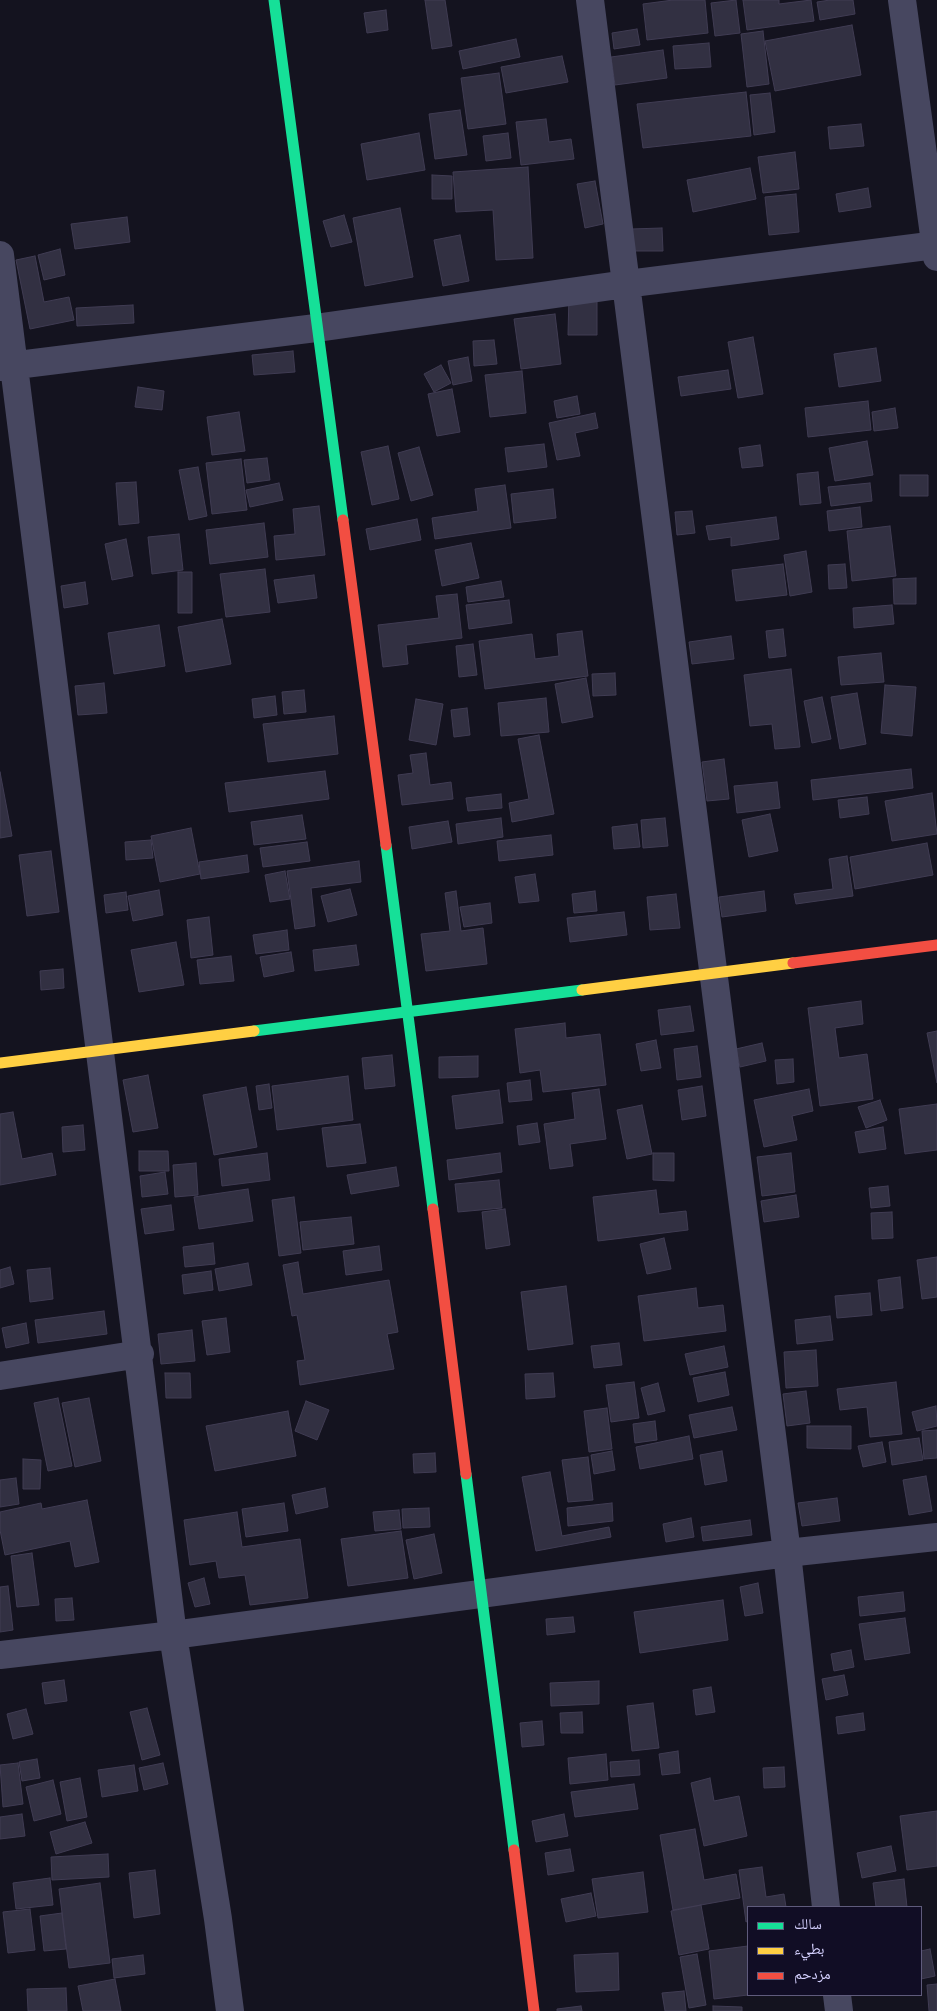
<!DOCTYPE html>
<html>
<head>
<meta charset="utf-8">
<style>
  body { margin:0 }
  #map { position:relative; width:937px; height:2011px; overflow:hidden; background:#14131f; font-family:"Fira Sans Condensed","Noto Naskh Arabic",sans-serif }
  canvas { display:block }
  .legend { position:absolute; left:747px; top:1906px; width:175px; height:90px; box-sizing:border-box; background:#110d25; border:1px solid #5f5b7c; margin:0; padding:6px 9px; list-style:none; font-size:15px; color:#d5d1ff }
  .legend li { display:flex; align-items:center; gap:10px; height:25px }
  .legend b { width:25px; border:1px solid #5f5b7c }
</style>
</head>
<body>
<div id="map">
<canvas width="937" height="2011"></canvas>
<ul class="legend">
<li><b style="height:6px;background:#16e098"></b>سالك</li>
<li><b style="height:6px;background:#ffcf43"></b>بطيء</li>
<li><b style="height:6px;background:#f24e42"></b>مزدحم</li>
</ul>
</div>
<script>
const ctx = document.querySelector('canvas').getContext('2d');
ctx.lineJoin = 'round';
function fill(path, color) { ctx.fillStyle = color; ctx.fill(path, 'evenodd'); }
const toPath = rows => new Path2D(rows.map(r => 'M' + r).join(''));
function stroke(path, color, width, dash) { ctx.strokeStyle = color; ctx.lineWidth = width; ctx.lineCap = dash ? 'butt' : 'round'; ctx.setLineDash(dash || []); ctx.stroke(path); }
const building = toPath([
  [425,0,445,0,452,46,432,49,425,0],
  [673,0,705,0,708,33,647,40,643,4,673,0],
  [736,0,740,33,715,36,711,3,736,0],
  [743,0,779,0,779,4,811,0,814,21,747,30,743,0],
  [830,0,853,0,855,14,820,20,817,2,830,0],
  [386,10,388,30,367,33,364,13,386,10],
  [852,25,861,75,775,91,765,41,852,25],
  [637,29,640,45,614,49,612,33,637,29],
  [763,31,769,84,747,87,741,34,763,31],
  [516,39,520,57,463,69,459,51,516,39],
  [709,43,711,67,675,69,673,46,709,43],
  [663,50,667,78,615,85,611,57,663,50],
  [562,56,568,82,506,93,501,67,562,56],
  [499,73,506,124,468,129,461,78,499,73],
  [746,92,751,136,643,148,637,104,746,92],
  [770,93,775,132,754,135,750,95,770,93],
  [460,110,467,155,435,159,429,114,460,110],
  [546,119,549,142,571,139,574,159,521,165,516,122,546,119],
  [861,124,864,146,830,149,828,127,861,124],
  [419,133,425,170,367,180,361,144,419,133],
  [508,133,511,158,486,161,483,136,508,133],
  [795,152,799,189,763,193,758,157,795,152],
  [528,167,533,258,496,260,493,210,456,212,453,172,528,167],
  [750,168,756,199,693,212,687,180,750,168],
  [432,175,452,176,452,199,432,199,432,175],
  [595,181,603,224,585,228,577,184,595,181],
  [868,188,871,207,839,212,836,194,868,188],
  [796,194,799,232,769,235,765,197,796,194],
  [400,208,413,277,365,286,353,218,400,208],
  [344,215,352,242,331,247,323,221,344,215],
  [127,217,130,242,75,249,71,224,127,217],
  [662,228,663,251,632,251,631,229,662,228],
  [460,235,469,281,443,286,434,240,460,235],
  [60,249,65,275,44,280,38,255,60,249],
  [35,256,44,302,69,297,74,320,30,329,16,260,35,256],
  [569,295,597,295,597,335,568,335,569,295],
  [133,305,134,323,77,326,76,308,133,305],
  [555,314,561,364,521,369,514,319,555,314],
  [753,337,763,394,738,398,728,342,753,337],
  [494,340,497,364,474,366,473,341,494,340],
  [876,348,881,381,839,387,834,354,876,348],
  [293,351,295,372,254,375,252,355,293,351],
  [468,357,472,381,453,385,448,361,468,357],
  [441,365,451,383,434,392,424,374,441,365],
  [728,370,731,389,681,396,678,377,728,370],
  [522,371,526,413,490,417,485,375,522,371],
  [138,387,164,391,162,410,135,407,138,387],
  [452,389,460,432,437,436,428,394,452,389],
  [577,396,580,414,557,418,554,401,577,396],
  [868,401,871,430,808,437,805,408,868,401],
  [895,408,898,428,874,431,872,412,895,408],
  [239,412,245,451,212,455,207,417,239,412],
  [595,413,598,428,575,433,580,456,557,460,549,423,595,413],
  [867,441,873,475,835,481,829,448,867,441],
  [544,444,547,467,508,472,505,448,544,444],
  [760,445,763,466,742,468,739,448,760,445],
  [388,446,399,499,372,505,361,452,388,446],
  [419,447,433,495,411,501,398,453,419,447],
  [267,458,270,480,247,483,244,460,267,458],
  [241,459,247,510,212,514,206,463,241,459],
  [198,467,207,516,189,520,179,470,198,467],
  [818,472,821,503,800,505,797,474,818,472],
  [900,475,928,475,928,496,900,496,900,475],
  [136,482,139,523,119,525,116,483,136,482],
  [279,483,283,500,250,507,246,490,279,483],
  [870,483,872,501,831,506,828,487,870,483],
  [505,485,511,528,435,539,432,518,478,511,475,489,505,485],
  [553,489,556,518,514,523,511,494,553,489],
  [319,506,325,555,276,560,274,536,295,534,293,509,319,506],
  [860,507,862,527,829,531,827,511,860,507],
  [692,511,695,533,677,535,675,512,692,511],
  [776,517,779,539,731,546,731,537,709,540,706,526,776,517],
  [417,519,421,540,370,550,366,529,417,519],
  [264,523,268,557,210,564,206,530,264,523],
  [890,526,896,576,852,581,847,531,890,526],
  [179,534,183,570,152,574,148,537,179,534],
  [126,539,133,576,112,580,105,544,126,539],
  [471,543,479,578,442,586,435,550,471,543],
  [806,551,812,592,790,596,784,555,806,551],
  [783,564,787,595,736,601,732,570,783,564],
  [845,564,847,588,829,589,828,565,845,564],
  [265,569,270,612,226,617,220,574,265,569],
  [178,572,192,572,192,613,178,613,178,572],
  [314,575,317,598,278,603,274,580,314,575],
  [916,578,916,604,894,604,893,579,916,578],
  [501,581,504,597,468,602,466,587,501,581],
  [85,582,88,604,64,608,61,586,85,582],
  [457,594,462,638,406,645,408,664,383,667,378,625,439,618,436,596,457,594],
  [509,600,512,623,469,629,466,605,509,600],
  [892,605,894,624,854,628,853,608,892,605],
  [222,619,231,664,186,672,178,627,222,619],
  [159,625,165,666,114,674,108,633,159,625],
  [783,629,786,656,769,658,766,631,783,629],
  [582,631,588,676,485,689,479,641,532,634,535,659,559,656,557,634,582,631],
  [731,636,734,659,692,664,689,642,731,636],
  [473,644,477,675,459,677,456,646,473,644],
  [881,653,884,682,841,685,838,657,881,653],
  [791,669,800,747,775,749,772,724,750,726,744,675,791,669],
  [615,673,616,695,593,696,592,674,615,673],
  [586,678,593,717,562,723,555,684,586,678],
  [104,683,107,713,78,715,75,686,104,683],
  [885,685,916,687,912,736,881,733,885,685],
  [304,690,306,712,284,714,282,692,304,690],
  [857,693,866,744,840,749,831,697,857,693],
  [275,696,277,715,254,718,252,699,275,696],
  [822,697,831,739,812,743,804,701,822,697],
  [546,698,549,732,501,736,498,703,546,698],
  [416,699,443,704,436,745,409,740,416,699],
  [467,708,470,735,454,737,451,710,467,708],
  [334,716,338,754,268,762,263,724,334,716],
  [539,735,554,814,512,822,509,803,529,799,518,739,539,735],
  [426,753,430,785,451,782,453,799,402,805,398,775,413,773,410,755,426,753],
  [724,759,729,799,707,801,702,762,724,759],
  [911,769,913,788,813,800,811,780,911,769],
  [325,771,329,799,229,812,225,783,325,771],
  [0,772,12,836,0,838,0,772],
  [777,782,780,808,737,813,734,786,777,782],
  [932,793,937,834,892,841,885,801,932,793],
  [501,794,502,808,468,811,466,798,501,794],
  [867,797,869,814,840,818,838,800,867,797],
  [770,814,778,851,749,857,742,820,770,814],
  [302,815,306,839,254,845,251,822,302,815],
  [501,818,503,837,458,844,456,824,501,818],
  [665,818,668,846,643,848,641,820,665,818],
  [448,821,452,842,412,849,409,827,448,821],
  [637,824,640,847,614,849,612,827,637,824],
  [191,828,200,874,160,882,151,836,191,828],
  [551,835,553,855,499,861,497,841,551,835],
  [151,840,153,858,126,860,125,842,151,840],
  [307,842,310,861,263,867,260,848,307,842],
  [927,843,933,875,855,889,850,857,927,843],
  [51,851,59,912,27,916,19,855,51,851],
  [247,855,249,872,201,879,199,862,247,855],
  [847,856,853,896,796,904,794,894,833,889,829,859,847,856],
  [359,861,361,882,311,888,315,926,295,929,287,871,359,861],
  [285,871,290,899,270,902,265,875,285,871],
  [535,874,539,901,519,903,515,877,535,874],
  [350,889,357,915,328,922,321,896,350,889],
  [159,890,163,915,133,921,128,896,159,890],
  [456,891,461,931,483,928,487,964,426,971,421,934,450,931,445,893,456,891],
  [595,891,597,911,574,913,572,894,595,891],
  [764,891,766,911,722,917,719,897,764,891],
  [126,892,128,910,106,913,104,895,126,892],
  [676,894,680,928,650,930,647,897,676,894],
  [490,903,492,923,464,927,460,907,490,903],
  [624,912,627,935,570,942,567,918,624,912],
  [209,917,213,955,191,958,187,920,209,917],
  [287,930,289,950,256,954,253,935,287,930],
  [176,942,184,985,139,992,131,950,176,942],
  [356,945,359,965,315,971,313,950,356,945],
  [291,952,294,971,264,977,260,957,291,952],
  [231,956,234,981,200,984,197,960,231,956],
  [63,969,64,988,41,990,40,971,63,969],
  [861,1001,863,1024,835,1028,839,1058,867,1054,873,1099,820,1106,808,1008,861,1001],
  [690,1006,694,1031,661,1035,658,1010,690,1006],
  [565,1023,566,1038,600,1034,606,1085,543,1092,540,1070,520,1073,515,1029,565,1023],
  [937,1031,937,1083,927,1033,937,1031],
  [656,1040,661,1068,641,1071,636,1044,656,1040],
  [762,1043,766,1061,740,1067,736,1049,762,1043],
  [697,1046,701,1077,677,1080,674,1049,697,1046],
  [392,1055,395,1086,365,1089,362,1058,392,1055],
  [478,1056,478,1077,439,1078,439,1057,478,1056],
  [793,1059,794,1082,777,1084,775,1060,793,1059],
  [148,1075,158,1128,133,1132,123,1080,148,1075],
  [348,1076,353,1120,277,1130,272,1086,348,1076],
  [530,1080,532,1100,509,1102,507,1083,530,1080],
  [269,1084,272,1108,259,1110,256,1086,269,1084],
  [702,1086,706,1116,682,1120,678,1090,702,1086],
  [246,1087,257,1147,214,1155,203,1095,246,1087],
  [599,1089,606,1139,570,1144,573,1166,550,1169,544,1124,575,1119,572,1093,599,1089],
  [809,1089,813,1111,792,1116,797,1140,764,1147,754,1100,809,1089],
  [499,1090,503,1123,456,1129,452,1096,499,1090],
  [880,1100,887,1120,866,1128,858,1107,880,1100],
  [937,1104,937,1150,905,1154,899,1109,937,1104],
  [642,1105,652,1154,627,1159,617,1110,642,1105],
  [13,1112,22,1159,52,1153,56,1175,0,1185,0,1114,13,1112],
  [537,1123,540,1142,519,1145,517,1126,537,1123],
  [360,1124,366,1163,327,1167,322,1128,360,1124],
  [83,1125,85,1150,63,1152,62,1127,83,1125],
  [883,1127,886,1149,859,1153,855,1132,883,1127],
  [139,1151,168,1151,169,1171,139,1171,139,1151],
  [267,1153,270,1180,222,1186,219,1159,267,1153],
  [500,1153,502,1172,449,1180,447,1160,500,1153],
  [653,1153,674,1153,674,1181,653,1180,653,1153],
  [791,1153,795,1192,762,1196,757,1157,791,1153],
  [196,1163,198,1195,175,1197,173,1165,196,1163],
  [396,1167,399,1186,351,1194,347,1175,396,1167],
  [165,1172,168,1194,142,1197,140,1176,165,1172],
  [499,1180,502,1208,458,1212,455,1184,499,1180],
  [888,1186,890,1206,871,1208,869,1188,888,1186],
  [248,1189,253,1221,199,1229,194,1197,248,1189],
  [656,1190,659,1214,686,1211,688,1230,598,1241,593,1197,656,1190],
  [796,1195,799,1217,764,1222,761,1201,796,1195],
  [294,1197,301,1253,279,1256,272,1200,294,1197],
  [171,1205,174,1230,145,1234,141,1209,171,1205],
  [505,1209,510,1245,486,1249,482,1212,505,1209],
  [892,1212,893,1238,872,1239,871,1213,892,1212],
  [351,1217,354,1244,303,1250,300,1222,351,1217],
  [664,1238,671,1269,647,1274,640,1244,664,1238],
  [213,1243,215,1264,185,1267,183,1247,213,1243],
  [379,1246,382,1270,346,1275,343,1251,379,1246],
  [937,1257,937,1297,922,1299,917,1260,937,1257],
  [298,1262,303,1294,389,1280,398,1332,387,1334,394,1369,300,1385,297,1361,305,1360,297,1315,292,1316,283,1265,298,1262],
  [248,1263,252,1285,219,1291,215,1269,248,1263],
  [10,1267,14,1284,0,1288,0,1270,10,1267],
  [50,1268,53,1299,30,1302,27,1270,50,1268],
  [211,1271,213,1290,184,1294,182,1275,211,1271],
  [900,1277,903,1308,881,1311,878,1280,900,1277],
  [566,1286,573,1344,528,1350,521,1292,566,1286],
  [696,1288,698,1308,723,1305,726,1331,644,1341,638,1296,696,1288],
  [870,1293,872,1315,837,1318,835,1296,870,1293],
  [104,1311,107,1334,38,1343,35,1320,104,1311],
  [830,1316,833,1340,797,1344,795,1320,830,1316],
  [226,1318,230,1352,207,1355,202,1321,226,1318],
  [26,1323,29,1343,6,1348,2,1328,26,1323],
  [192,1330,195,1361,161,1364,158,1334,192,1330],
  [619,1343,622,1365,594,1368,591,1346,619,1343],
  [724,1346,728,1367,690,1375,685,1354,724,1346],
  [816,1350,818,1386,786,1388,784,1352,816,1350],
  [725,1372,729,1395,698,1402,693,1378,725,1372],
  [165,1373,190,1373,191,1398,166,1398,165,1373],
  [553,1373,555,1397,526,1399,525,1374,553,1373],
  [634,1382,639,1418,611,1422,606,1385,634,1382],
  [896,1382,902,1434,870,1437,867,1407,840,1410,837,1389,896,1382],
  [658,1383,665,1411,648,1415,641,1388,658,1383],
  [806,1391,810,1423,787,1426,783,1394,806,1391],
  [58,1398,72,1466,48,1471,34,1403,58,1398],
  [89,1398,101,1461,75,1467,62,1403,89,1398],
  [306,1401,329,1410,317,1440,295,1431,306,1401],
  [936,1406,937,1426,917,1431,912,1412,936,1406],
  [732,1407,737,1430,694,1438,689,1415,732,1407],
  [607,1408,612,1449,589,1452,584,1411,607,1408],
  [288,1411,296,1456,215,1471,206,1426,288,1411],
  [655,1421,657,1440,635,1443,633,1424,655,1421],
  [807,1426,851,1426,851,1449,807,1448,807,1426],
  [937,1430,937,1458,924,1459,922,1431,937,1430],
  [689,1436,693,1459,640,1469,636,1447,689,1436],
  [919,1438,923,1460,892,1465,889,1442,919,1438],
  [882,1442,886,1462,863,1467,858,1446,882,1442],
  [612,1451,615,1470,594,1474,591,1455,612,1451],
  [722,1451,727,1481,705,1485,700,1455,722,1451],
  [435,1453,436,1472,414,1473,413,1454,435,1453],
  [588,1457,593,1500,568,1502,562,1460,588,1457],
  [23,1459,41,1460,40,1489,23,1489,23,1459],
  [550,1472,562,1536,609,1527,611,1537,536,1551,522,1477,550,1472],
  [926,1476,932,1511,909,1515,903,1480,926,1476],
  [16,1478,19,1504,0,1507,0,1480,16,1478],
  [325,1488,328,1507,296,1514,292,1495,325,1488],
  [837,1498,840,1521,802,1526,798,1503,837,1498],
  [87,1500,99,1562,75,1567,70,1541,5,1555,0,1530,0,1512,41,1503,42,1509,87,1500],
  [284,1503,288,1531,246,1537,242,1509,284,1503],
  [612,1503,613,1521,568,1526,567,1508,612,1503],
  [429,1508,430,1527,403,1528,402,1509,429,1508],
  [399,1510,401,1529,375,1531,373,1512,399,1510],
  [237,1512,242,1547,300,1539,308,1598,250,1605,245,1575,219,1578,216,1561,190,1565,184,1520,237,1512],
  [691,1518,694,1537,666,1542,663,1524,691,1518],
  [750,1520,752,1535,703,1541,701,1527,750,1520],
  [401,1531,408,1578,348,1586,341,1539,401,1531],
  [434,1534,442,1573,414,1579,406,1540,434,1534],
  [32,1553,39,1605,17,1607,11,1556,32,1553],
  [204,1578,210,1604,195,1607,188,1583,204,1578],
  [758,1583,763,1613,745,1616,740,1587,758,1583],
  [8,1586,13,1630,0,1632,0,1587,8,1586],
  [903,1592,905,1611,860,1616,858,1597,903,1592],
  [72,1598,74,1620,56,1621,55,1599,72,1598],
  [723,1600,728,1640,640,1653,634,1612,723,1600],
  [573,1617,575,1632,547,1635,546,1619,573,1617],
  [905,1618,910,1653,865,1660,859,1624,905,1618],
  [851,1650,854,1667,834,1671,831,1654,851,1650],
  [844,1675,848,1695,826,1700,822,1679,844,1675],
  [64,1680,67,1701,45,1704,42,1683,64,1680],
  [599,1681,599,1704,551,1706,550,1683,599,1681],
  [711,1687,715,1712,696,1715,693,1690,711,1687],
  [653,1703,659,1748,632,1751,627,1706,653,1703],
  [147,1708,160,1755,142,1760,130,1712,147,1708],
  [26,1709,33,1734,13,1739,7,1714,26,1709],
  [582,1712,583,1733,561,1733,560,1713,582,1712],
  [863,1713,865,1730,838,1734,836,1717,863,1713],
  [542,1721,544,1745,522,1747,520,1723,542,1721],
  [678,1751,680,1773,662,1775,659,1754,678,1751],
  [606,1754,608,1780,570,1784,568,1758,606,1754],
  [37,1759,40,1778,22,1781,19,1762,37,1759],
  [639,1760,640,1775,611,1777,610,1762,639,1760],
  [18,1763,23,1804,3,1807,0,1765,18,1763],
  [163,1763,168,1784,144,1790,139,1768,163,1763],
  [134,1765,138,1791,102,1797,98,1770,134,1765],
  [784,1767,785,1787,764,1788,763,1768,784,1767],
  [80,1778,87,1817,67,1821,60,1782,80,1778],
  [710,1778,714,1801,739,1796,747,1836,704,1846,691,1783,710,1778],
  [53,1780,61,1814,34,1821,26,1787,53,1780],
  [634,1784,638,1809,575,1817,571,1792,634,1784],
  [937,1811,937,1866,907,1870,900,1816,937,1811],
  [22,1814,25,1836,0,1839,0,1817,22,1814],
  [564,1814,568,1836,536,1842,532,1821,564,1814],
  [85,1822,92,1843,56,1854,50,1832,85,1822],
  [695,1829,704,1880,736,1874,740,1898,673,1910,660,1835,695,1829],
  [891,1846,896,1871,862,1878,857,1853,891,1846],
  [570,1849,574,1871,548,1875,545,1853,570,1849],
  [108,1854,109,1877,52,1880,51,1857,108,1854],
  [762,1867,766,1897,784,1894,786,1907,748,1907,748,1921,746,1922,739,1870,762,1867],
  [155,1870,160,1914,134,1918,129,1873,155,1870],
  [643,1872,648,1912,598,1918,592,1879,643,1872],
  [50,1878,53,1905,16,1909,13,1883,50,1878],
  [904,1879,907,1907,876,1907,873,1883,904,1879],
  [100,1883,110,1963,69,1968,59,1889,100,1883],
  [591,1893,596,1916,566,1922,561,1899,591,1893],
  [701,1905,709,1949,679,1955,671,1911,701,1905],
  [30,1909,35,1950,8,1953,3,1912,30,1909],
  [62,1913,66,1949,44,1951,40,1916,62,1913],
  [748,1946,748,1995,714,1999,709,1951,748,1946],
  [930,1949,935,1976,921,1979,921,1951,930,1949],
  [618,1953,619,1990,576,1992,574,1955,618,1953],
  [697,1954,706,2005,689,2008,680,1957,697,1954],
  [143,1955,145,1974,114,1978,112,1959,143,1955],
  [115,1979,121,2011,83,2011,78,1986,115,1979],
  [937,1984,937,2011,929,2011,927,1985,937,1984],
  [66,1988,67,2011,28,2011,27,1989,66,1988],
  [684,1991,686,2011,665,2011,662,1993,684,1991],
  [581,2006,582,2011,557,2011,557,2009,581,2006],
  [713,2006,742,2007,742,2011,713,2011,713,2006]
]);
fill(building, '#323042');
stroke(building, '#403c53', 1);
stroke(toPath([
  [590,0,787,1553,826,1907],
  [902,0,937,257],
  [0,255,173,1635,218,1919,230,2011],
  [0,367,316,328,626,284,937,245],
  [0,1376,140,1354],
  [0,1655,173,1635,787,1553,937,1537],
  [837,1995,839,2011]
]), '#474760', 28);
stroke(toPath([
  [274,0,343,520],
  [386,845,433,1209],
  [254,1031,582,990],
  [466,1474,514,1850]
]), '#16e098', 11);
stroke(toPath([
  [582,990,793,963],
  [0,1063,254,1031]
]), '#ffcf43', 11);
stroke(toPath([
  [343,520,386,845],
  [793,963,937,945],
  [433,1209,466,1474],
  [514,1850,534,2011]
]), '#f24e42', 11);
</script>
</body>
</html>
